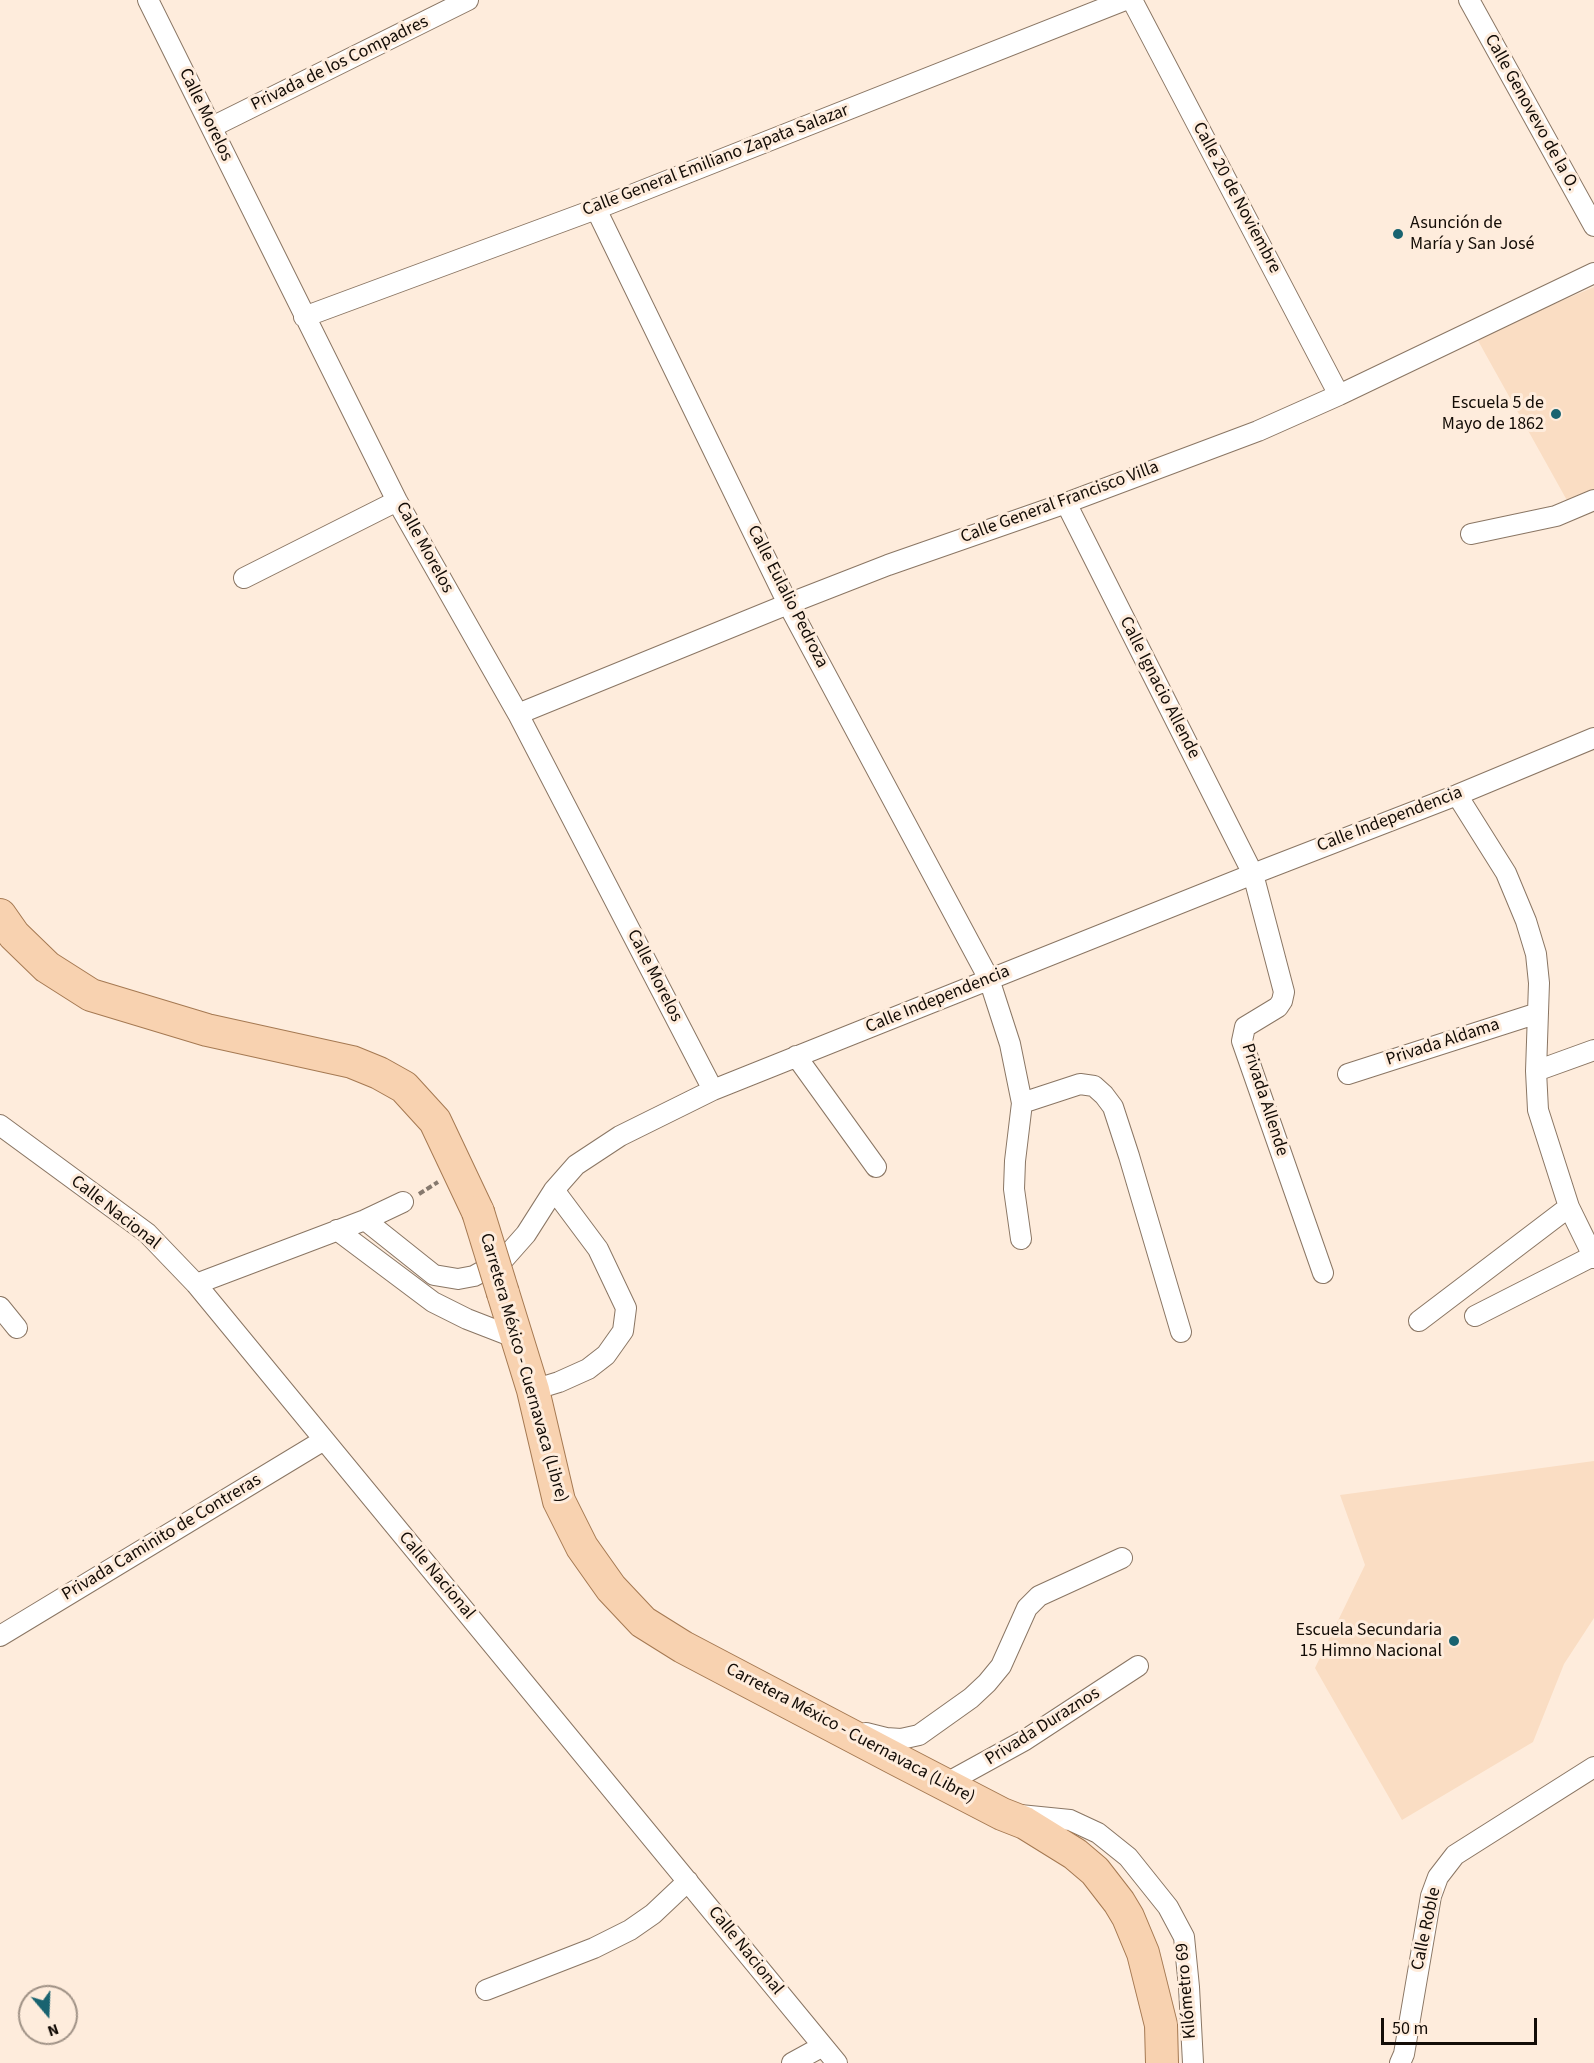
<!DOCTYPE html>
<html>
<head>
<meta charset="utf-8">
<style>
  body { margin:0 }
  #map { position:relative; width:1594px; height:2063px; overflow:hidden; background:#feecdc; font-family:"Source Sans 3",sans-serif }
  canvas { display:block }
  .north { position:absolute; left:18px; top:1985px; width:60px; height:60px; box-sizing:border-box; background:#feecdc; border:2px solid #a09286; border-radius:50%; rotate:161deg; font-size:16px; font-weight:700; line-height:24px; text-align:center; color:#130c06 }
  .north::after { content:''; display:block; margin:auto; width:21px; height:27px; background:#196370; clip-path:polygon(50% 0,100% 100%,50% 72%,0 100%) }
  .scale { position:absolute; left:1381px; top:2018px; width:156px; height:27px; box-sizing:border-box; border:3px solid #130c06; border-top:0; padding-left:8px; font-size:18px; line-height:21px; white-space:nowrap; color:#130c06; -webkit-text-stroke:4px #feecdc; paint-order:stroke }
</style>
</head>
<body>
<div id="map">
<canvas width="1594" height="2063"></canvas>
<div class="north">N</div>
<div class="scale">50 m</div>
</div>
<script>
const ctx = document.querySelector('canvas').getContext('2d');
ctx.lineJoin = 'round';
function fill(path, color) { ctx.fillStyle = color; ctx.fill(path, 'evenodd'); }
const toPath = rows => new Path2D(rows.map(r => 'M' + r).join(''));
function stroke(path, color, width, dash) { ctx.strokeStyle = color; ctx.lineWidth = width; ctx.lineCap = dash ? 'butt' : 'round'; ctx.setLineDash(dash || []); ctx.stroke(path); }
function write(font, color, halo, rows, align = 'center') {
  ctx.font = font + ' "Source Sans 3",sans-serif'; ctx.lineWidth = 6; ctx.setLineDash([]); ctx.textBaseline = 'middle'; ctx.strokeStyle = halo; ctx.fillStyle = color; for (const [text, x, y, turn = 0] of rows) {
    ctx.save(); ctx.translate(x, y); ctx.rotate((+turn || 0) * Math.PI / 180); ctx.textAlign = isNaN(turn) ? turn : align; if (halo) ctx.strokeText(text, 0, 0); ctx.fillText(text, 0, 0); ctx.restore();
  }
}
fill(toPath([
  [1594,287,1594,492,1569,504,1476,337],
  [1594,1461,1594,1618,1564,1664,1533,1742,1402,1820,1315,1668,1365,1565,1340,1495]
]), '#faddc3');
const street = toPath([
  [148,0,397,501,518,714,713,1090],
  [1132,0,1339,395],
  [1469,0,1594,226],
  [212,127,468,0],
  [596,209,788,604,989,979,1010,1044,1022,1103,1015,1161,1014,1189,1021,1239],
  [304,317,596,209,1125,0],
  [1066,503,1253,874,1284,992,1282,1001,1278,1007,1245,1027,1242,1041,1323,1273],
  [1471,534,1556,516,1594,500],
  [244,578,397,501],
  [518,714,788,604,888,565,1066,503,1258,431,1339,395,1594,273],
  [1457,795,1506,873,1526,921,1536,954,1539,983,1536,1071,1538,1110,1569,1207,1594,1258],
  [796,1056,876,1167],
  [1536,1071,1594,1050],
  [1348,1074,1538,1013],
  [1022,1103,1080,1084,1094,1086,1104,1095,1113,1107,1129,1156,1181,1332],
  [0,1125,147,1233,196,1284,837,2063],
  [365,1220,434,1275,458,1279,474,1276,503,1260,526,1234,554,1190,576,1165,620,1136,713,1090,1253,874,1457,795,1594,738],
  [337,1230,433,1302,467,1319,516,1338],
  [196,1284,365,1220,403,1202],
  [0,1307,17,1328],
  [1475,1316,1593,1256],
  [1419,1321,1569,1207],
  [533,1390,559,1382,588,1369,606,1355,623,1331,626,1308,598,1249,554,1190],
  [0,1636,324,1440],
  [866,1733,886,1738,901,1739,919,1735,971,1698,987,1683,1001,1666,1027,1608,1039,1596,1122,1558],
  [945,1784,1025,1740,1138,1666],
  [1020,1815,1070,1820,1098,1833,1128,1857,1168,1907,1184,1937,1189,1987,1193,2063],
  [486,1990,594,1948,630,1930,653,1914,688,1881],
  [792,2063,823,2046],
  [1400,2063,1404,2054,1431,1896,1438,1877,1455,1855,1594,1767]
]);
const primary = toPath([
  [0,915,14,935,47,967,91,995,207,1030,352,1062,379,1073,404,1087,435,1121,478,1212],
  [503,1293,533,1390,559,1501,582,1547,611,1588,643,1622,683,1647,894,1758,1002,1814,1025,1823,1075,1854,1095,1871,1119,1902,1128,1917,1143,1953,1161,2025,1162,2063]
]);
stroke(street, '#8a7664', 22);
stroke(primary, '#a57952', 34);
stroke(toPath([
  [419,1194,438,1182]
]), '#86796e', 4, [6, 3]);
stroke(street, '#fff', 20);
stroke(primary, '#f8d2b0', 32);
const primaryBridge = toPath([
  [478,1212,503,1293]
]);
stroke(primaryBridge, '#a57952', 34, []);
stroke(primaryBridge, '#f8d2b0', 32);
for (const [x, y, r, color] of [
  [1398,234,6,"#196370"],
  [1556,414,6,"#196370"],
  [1454,1641,6,"#196370"]
]) { const dot = new Path2D(); dot.arc(x, y, r, 0, 2 * Math.PI); ctx.fillStyle = color; ctx.fill(dot); stroke(dot, '#feecdc', 2); }
write('18px', '#130c06', '#feecdc', [
  ["Privada de los Compadres",340,64,-26],
  ["Calle Genovevo de la O.",1531,113,61],
  ["Calle Morelos",205,115,64],
  ["Calle General Emiliano Zapata Salazar",716,161,-21],
  ["Calle 20 de Noviembre",1236,198,62],
  ["Calle General Francisco Villa",1060,503,-20],
  ["Calle Morelos",424,548,61],
  ["Calle Eulalio Pedroza",787,597,63],
  ["Calle Ignacio Allende",1159,688,63],
  ["Calle Independencia",1390,820,-21],
  ["Calle Morelos",654,976,63],
  ["Calle Independencia",938,1000,-22],
  ["Privada Aldama",1443,1043,-18],
  ["Privada Allende",1264,1100,72],
  ["Calle Nacional",115,1213,38],
  ["Carretera México - Cuernavaca (Libre)",523,1368,74],
  ["Privada Caminito de Contreras",162,1538,-31],
  ["Calle Nacional",436,1576,50],
  ["Privada Duraznos",1043,1727,-32],
  ["Carretera México - Cuernavaca (Libre)",850,1734,28],
  ["Calle Roble",1427,1929,-78],
  ["Calle Nacional",745,1951,51],
  ["Kilómetro 69",1187,1991,-95]
]);
write('18px', '#130c06', '#feecdc', [
  ["Asunción de",1410,224,"left"],
  ["María y San José",1410,245,"left"],
  ["Escuela 5 de",1544,404],
  ["Mayo de 1862",1544,425],
  ["Escuela Secundaria",1442,1631],
  ["15 Himno Nacional",1442,1652]
], 'right');
</script>
</body>
</html>
